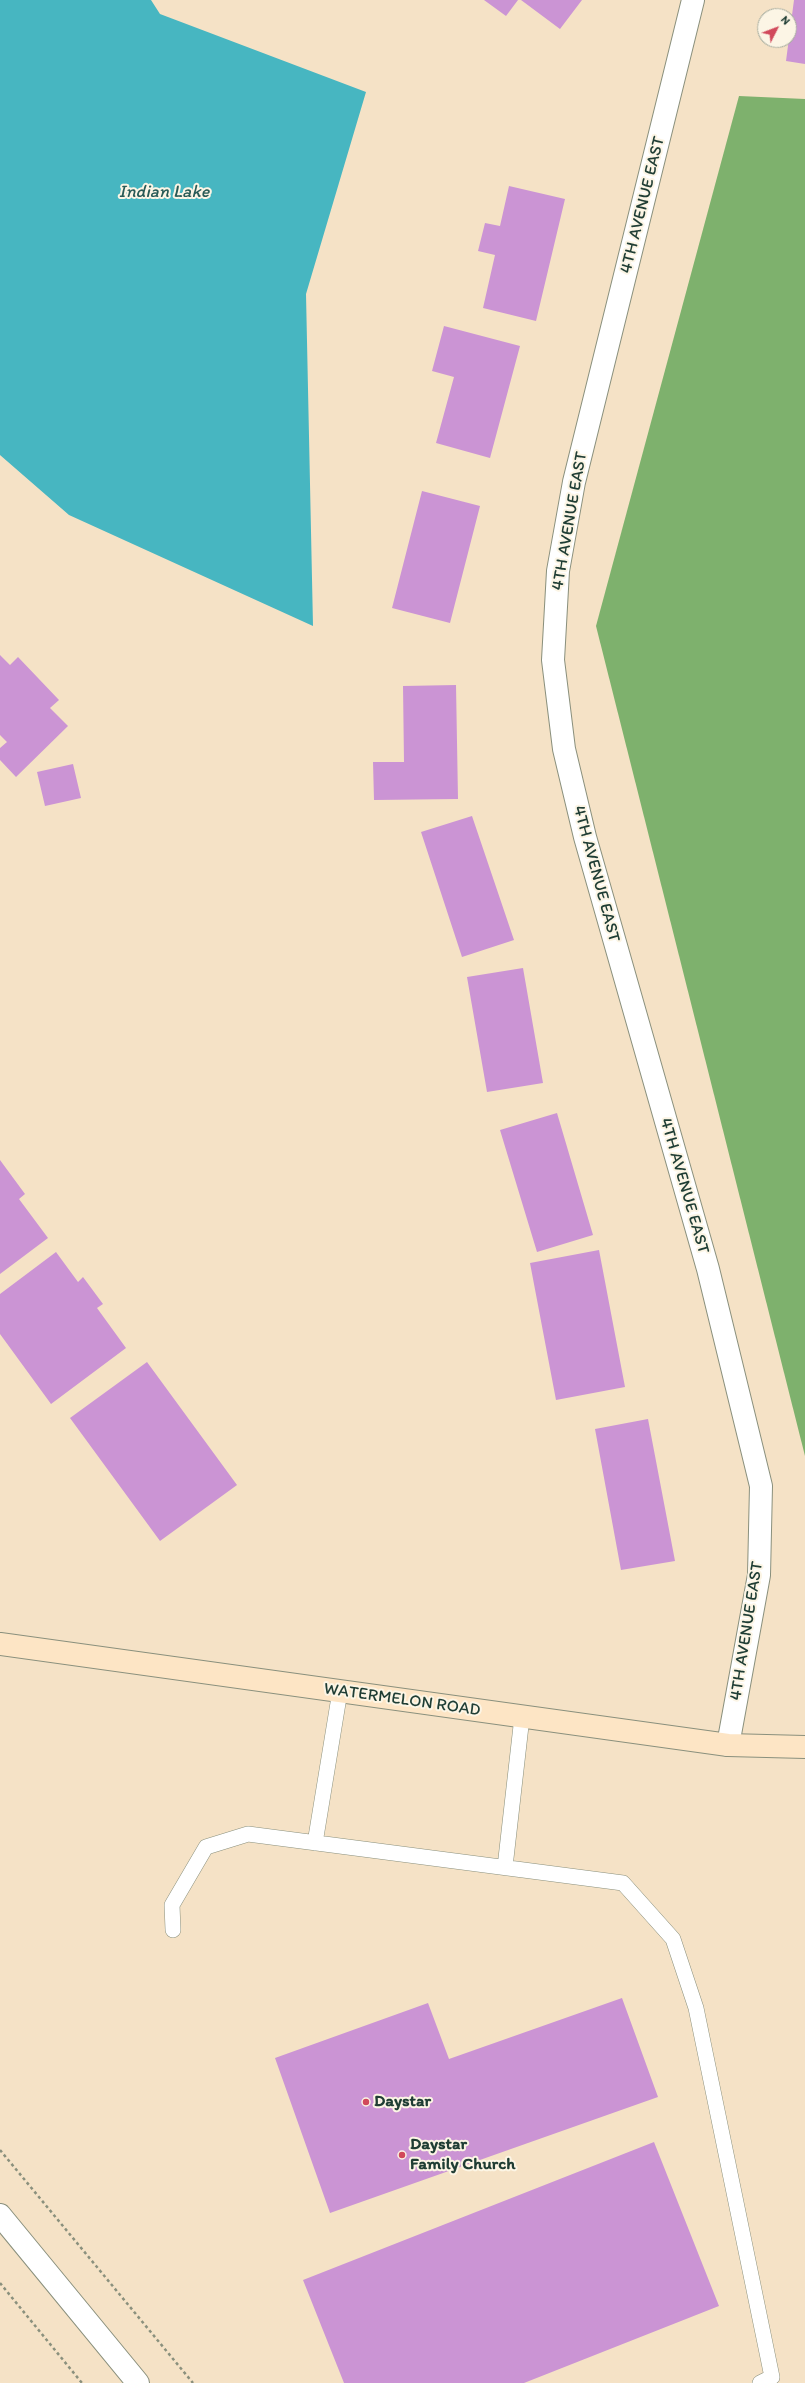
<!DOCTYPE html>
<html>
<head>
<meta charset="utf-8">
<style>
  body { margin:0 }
  #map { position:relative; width:805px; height:2383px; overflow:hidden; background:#f5e2c6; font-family:Itim,sans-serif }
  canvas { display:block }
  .north { position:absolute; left:757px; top:8px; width:40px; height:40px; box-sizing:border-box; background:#fcf5e5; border:1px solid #a4ab9e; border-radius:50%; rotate:48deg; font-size:11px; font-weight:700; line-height:16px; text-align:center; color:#1f3d34 }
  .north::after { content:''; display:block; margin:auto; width:14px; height:18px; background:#d1495b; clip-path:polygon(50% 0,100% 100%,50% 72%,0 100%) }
</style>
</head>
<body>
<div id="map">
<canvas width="805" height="2383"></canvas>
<div class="north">N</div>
</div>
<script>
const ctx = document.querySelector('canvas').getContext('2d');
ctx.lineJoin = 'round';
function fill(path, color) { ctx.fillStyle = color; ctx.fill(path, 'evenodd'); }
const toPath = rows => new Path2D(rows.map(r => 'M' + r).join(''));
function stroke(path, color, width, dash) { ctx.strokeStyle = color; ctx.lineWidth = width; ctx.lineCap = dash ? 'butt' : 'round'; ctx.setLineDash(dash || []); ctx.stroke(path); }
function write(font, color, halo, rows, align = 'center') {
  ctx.font = font + ' Itim,sans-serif'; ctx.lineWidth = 4; ctx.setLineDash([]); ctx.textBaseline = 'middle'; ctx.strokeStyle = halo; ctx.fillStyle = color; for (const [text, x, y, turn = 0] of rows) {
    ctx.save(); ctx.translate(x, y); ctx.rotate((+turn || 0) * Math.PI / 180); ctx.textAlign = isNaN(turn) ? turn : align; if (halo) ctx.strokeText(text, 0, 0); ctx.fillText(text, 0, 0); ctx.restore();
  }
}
fill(toPath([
  [739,96,805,99,805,1456,596,626]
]), '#7eb16d');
fill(toPath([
  [0,0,151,0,160,14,366,92,306,294,313,626,69,515,0,455]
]), '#47b6c1');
fill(toPath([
  [484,0,518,0,506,16],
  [521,0,582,0,560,29],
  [794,0,805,0,805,64,786,61],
  [509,186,565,199,536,321,483,308,495,255,478,251,485,223,500,226],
  [444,326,520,346,490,458,436,443,454,377,432,371],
  [422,491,480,506,450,623,392,608],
  [0,655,10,665,18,657,59,700,50,708,68,726,16,777,0,760,0,748,7,742,0,735],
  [456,685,458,799,374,800,373,762,404,762,403,686],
  [73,764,81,798,45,806,37,772],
  [472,816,514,940,462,957,421,832],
  [523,968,543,1083,487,1092,467,977],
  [557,1113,593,1235,537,1252,500,1130],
  [0,1160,25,1194,19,1199,48,1238,0,1274],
  [599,1250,625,1387,556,1400,530,1263],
  [56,1252,78,1282,83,1277,103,1304,97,1308,126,1348,51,1404,0,1334,0,1294],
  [147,1362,237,1485,160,1541,70,1418],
  [648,1419,675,1561,621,1570,595,1429],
  [622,1998,658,2097,330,2213,275,2058,428,2003,449,2059],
  [654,2142,719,2306,524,2383,344,2383,303,2280]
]), '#cb94d4');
const service = toPath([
  [315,1843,340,1691],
  [505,1867,522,1717],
  [173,1930,172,1905,206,1847,248,1834,623,1883,673,1939,696,2008,772,2377,760,2383]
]);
const minor = toPath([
  [693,0,574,482,558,571,553,660,564,749,585,837,708,1269,761,1486,759,1575,728,1745]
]);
const tertiary = toPath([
  [0,2215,138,2383]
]);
const secondary = toPath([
  [0,1644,728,1745,805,1747]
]);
stroke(service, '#8a907d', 16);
stroke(minor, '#8a907d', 24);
stroke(tertiary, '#8a907d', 24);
stroke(secondary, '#8a907d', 24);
stroke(toPath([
  [0,2150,193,2383],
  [0,2283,82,2383]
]), '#8a907d', 2.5, [3, 3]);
stroke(service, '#fff', 15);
stroke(minor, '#fff', 22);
stroke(tertiary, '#fff', 22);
stroke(secondary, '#fde5c5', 22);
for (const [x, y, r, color] of [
  [366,2102,4,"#d1495b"],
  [402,2155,4,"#d1495b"]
]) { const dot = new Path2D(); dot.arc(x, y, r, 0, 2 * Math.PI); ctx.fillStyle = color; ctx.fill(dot); stroke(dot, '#fcf5e5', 1.5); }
write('17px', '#1f3d34', '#fcf5e5', [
  ["4TH AVENUE EAST",643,205,-76],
  ["4TH AVENUE EAST",570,521,-80],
  ["4TH AVENUE EAST",596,874,75],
  ["4TH AVENUE EAST",684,1186,74],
  ["4TH AVENUE EAST",747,1631,-81],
  ["WATERMELON ROAD",402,1700,8]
]);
write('bold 17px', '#1f3d34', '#fcf5e5', [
  ["Daystar",374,2102],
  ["Daystar",410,2145],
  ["Family Church",410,2165]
], 'left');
write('italic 18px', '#295b57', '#fcf5e5', [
  ["Indian Lake",164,192]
]);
</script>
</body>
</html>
